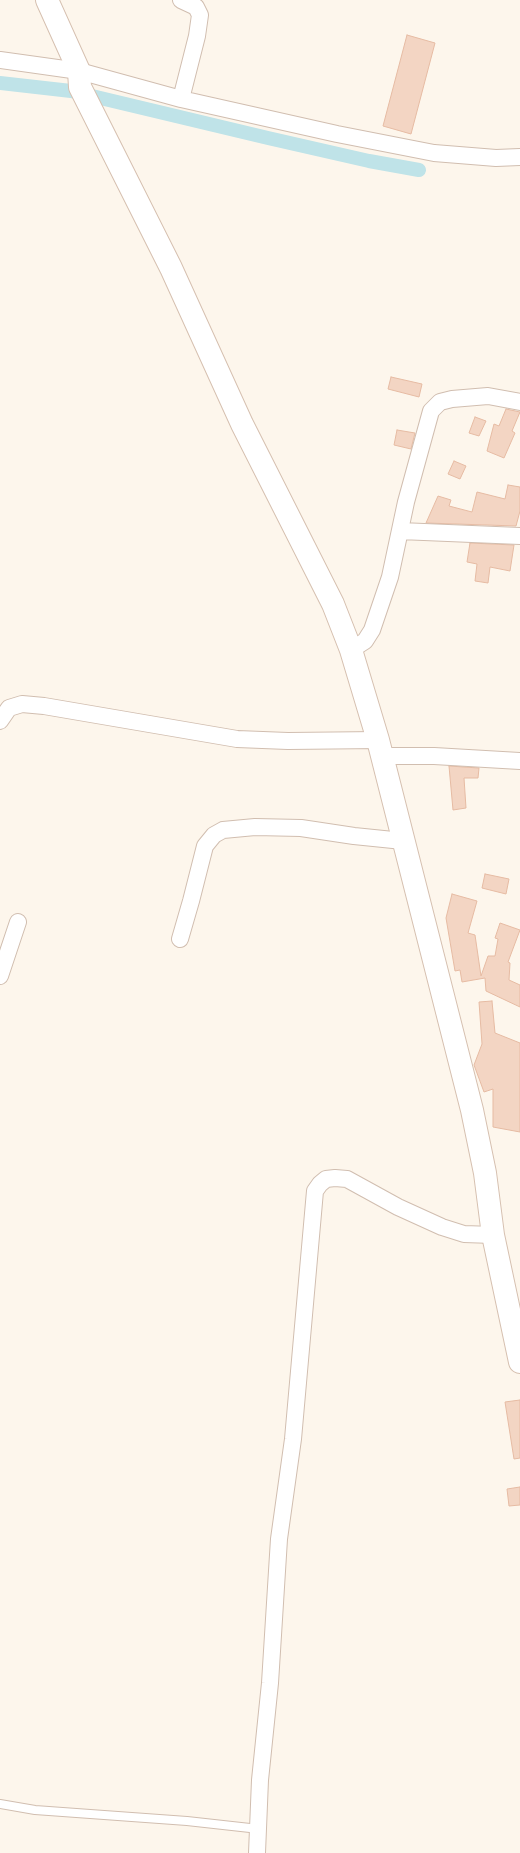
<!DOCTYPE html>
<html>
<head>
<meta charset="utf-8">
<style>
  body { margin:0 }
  canvas { display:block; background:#fdf6ec }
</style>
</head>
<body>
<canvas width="520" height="1853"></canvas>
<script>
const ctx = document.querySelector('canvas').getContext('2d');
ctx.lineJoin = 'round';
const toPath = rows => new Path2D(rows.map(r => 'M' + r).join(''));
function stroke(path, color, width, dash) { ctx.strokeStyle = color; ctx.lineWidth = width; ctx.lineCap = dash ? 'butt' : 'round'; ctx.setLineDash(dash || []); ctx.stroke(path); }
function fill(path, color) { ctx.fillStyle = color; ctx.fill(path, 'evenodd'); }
stroke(toPath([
  [0,83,71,91,268,138,369,161,419,170]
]), '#bfe3e8', 14);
const building = toPath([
  [407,35,435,43,411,134,383,126,407,35],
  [391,377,422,384,419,397,388,389,391,377],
  [506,409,520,412,512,431,515,433,504,458,487,451,494,424,499,426,506,409],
  [475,417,486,421,479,436,469,433,475,417],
  [397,430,415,433,411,449,394,445,397,430],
  [454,461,466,466,460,479,448,474,454,461],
  [508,485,520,487,520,511,516,526,426,523,438,496,451,500,449,506,472,512,477,492,505,499,508,485],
  [470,543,514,545,510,571,490,567,488,583,475,581,477,564,467,562,470,543],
  [449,766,479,768,478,778,464,778,466,808,453,810,449,766],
  [485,874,509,879,506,894,482,888,485,874],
  [452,894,477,901,468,933,475,935,481,976,488,956,495,956,498,939,495,938,500,923,520,930,508,962,510,963,509,980,520,985,520,1007,486,991,485,978,462,982,460,970,455,971,446,918,452,894],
  [492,1001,495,1033,520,1043,520,1132,493,1127,493,1089,484,1092,474,1065,482,1044,479,1002,492,1001],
  [520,1400,520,1458,514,1459,505,1402,520,1400],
  [520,1487,520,1505,509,1506,507,1489,520,1487]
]);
fill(building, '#f3d5c3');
stroke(building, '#e6bba3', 1);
const lane = toPath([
  [0,1804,35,1810,187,1821,259,1829]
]);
const street = toPath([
  [0,60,79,71,181,99,337,134,434,153,496,158,520,157],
  [181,99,197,36,200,15,196,7,181,0],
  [400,531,520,536],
  [351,650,365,641,372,630,390,577,406,502,431,411,440,402,452,399,488,396,520,402],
  [0,721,9,708,22,704,44,706,237,739,288,741,378,740],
  [382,756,434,756,520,761],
  [180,939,191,901,205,846,214,835,223,830,255,827,301,828,354,836,403,841],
  [0,976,18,922],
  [257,1853,260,1780,270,1683,279,1539,293,1439,315,1191,320,1184,326,1179,335,1178,347,1179,398,1207,442,1227,464,1234,493,1235]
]);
const secondary = toPath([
  [47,0,79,71,80,87,171,268,242,424,333,604,351,650,378,740,472,1110,485,1173,493,1235,520,1362]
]);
stroke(lane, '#d1beb0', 10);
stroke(street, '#d1beb0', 18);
stroke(secondary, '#d6c0b0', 24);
stroke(lane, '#fff', 8);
stroke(street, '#fff', 16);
stroke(secondary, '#fff', 22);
</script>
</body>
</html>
